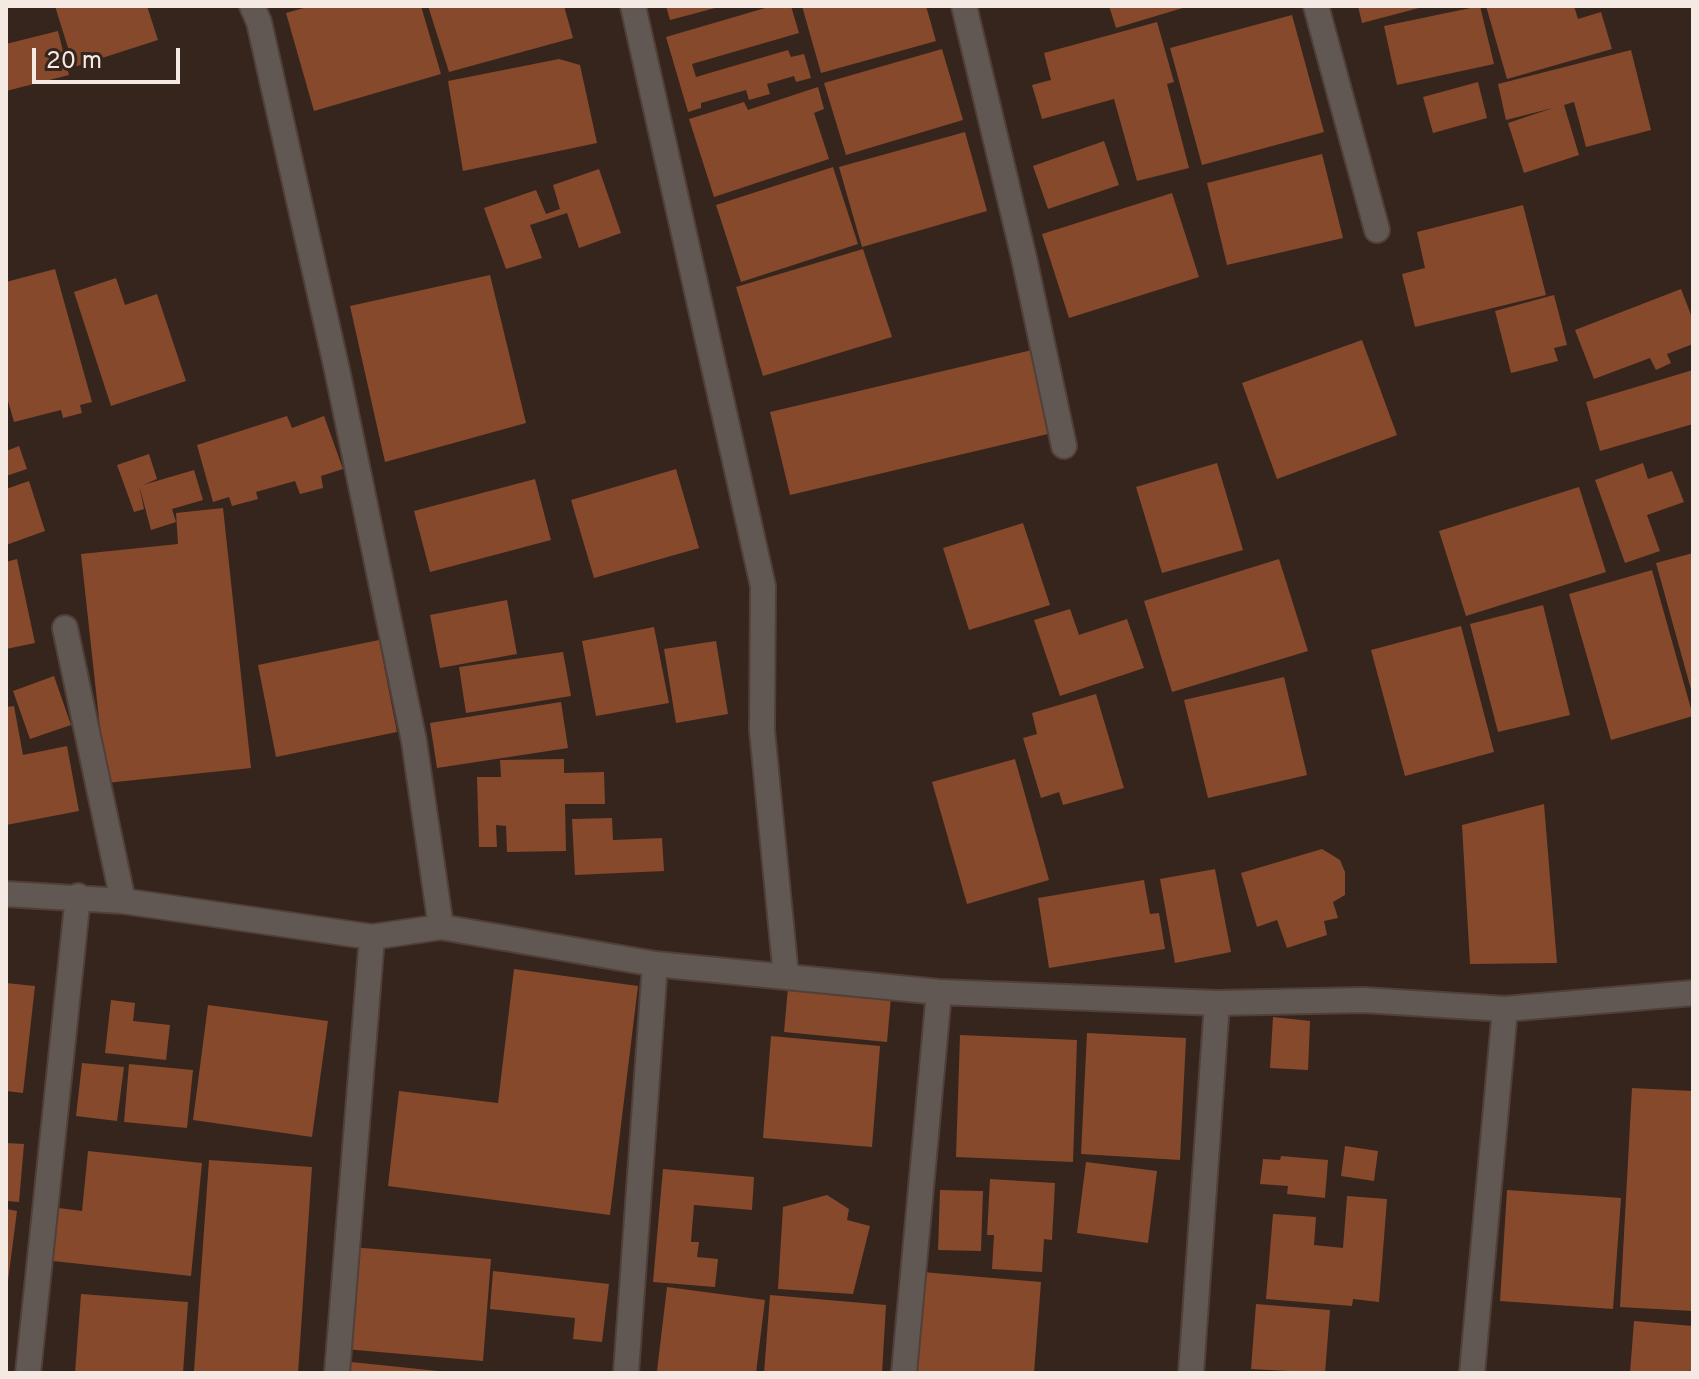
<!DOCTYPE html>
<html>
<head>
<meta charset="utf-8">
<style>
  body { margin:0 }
  #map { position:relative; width:1699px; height:1379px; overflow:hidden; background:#36251d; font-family:Overpass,sans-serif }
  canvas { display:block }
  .frame { position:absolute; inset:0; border:8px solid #f5e9e3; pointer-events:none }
  .scale { position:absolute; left:32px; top:48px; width:148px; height:36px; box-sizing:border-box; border:4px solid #f5e9e3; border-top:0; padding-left:10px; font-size:24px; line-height:28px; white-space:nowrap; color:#f5e9e3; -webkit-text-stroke:6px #36251d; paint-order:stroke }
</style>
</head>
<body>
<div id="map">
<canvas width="1699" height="1379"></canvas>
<div class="frame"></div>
<div class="scale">20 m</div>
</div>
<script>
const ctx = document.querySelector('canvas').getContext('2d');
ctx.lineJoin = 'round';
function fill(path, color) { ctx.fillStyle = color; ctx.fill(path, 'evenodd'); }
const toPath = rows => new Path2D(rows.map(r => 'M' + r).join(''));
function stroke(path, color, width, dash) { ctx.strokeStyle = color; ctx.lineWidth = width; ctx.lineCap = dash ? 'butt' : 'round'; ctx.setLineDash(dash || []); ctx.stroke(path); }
fill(toPath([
  [55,6,147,6,158,40,74,67],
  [311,6,421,6,441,74,314,111,286,13],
  [428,6,564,6,573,38,449,72],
  [666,6,719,6,719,7,670,20],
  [772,6,791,6,799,33,692,64,696,77,788,50,791,57,804,54,811,78,796,82,794,76,767,84,770,94,749,100,746,90,701,103,701,108,688,112,666,37],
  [802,6,926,6,936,41,821,73],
  [1109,6,1186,6,1186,7,1116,28],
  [1358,6,1423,6,1423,7,1362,23],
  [1480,6,1494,64,1397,85,1384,26],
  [1486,6,1574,6,1578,19,1601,12,1612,49,1507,79],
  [1292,15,1324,132,1202,165,1170,48],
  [1157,22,1174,82,1167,84,1189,168,1137,181,1114,99,1042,119,1032,85,1051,80,1044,53],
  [58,31,69,75,6,91,6,44],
  [942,49,963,120,846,155,824,83],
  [1631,50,1651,130,1586,147,1574,102,1564,105,1579,155,1524,173,1508,123,1553,108,1506,120,1498,84],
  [559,59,580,65,597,143,463,171,448,81],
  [1478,82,1487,118,1433,133,1423,97],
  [818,87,824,109,814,113,829,159,714,197,689,119,744,102,748,110],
  [965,132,987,211,862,247,839,167],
  [1104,141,1119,185,1048,209,1033,166],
  [1322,154,1343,238,1227,265,1207,183],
  [833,167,858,244,741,282,716,205],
  [599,169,621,233,579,248,567,213,530,225,542,258,506,269,484,208,536,190,546,214,560,209,553,185],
  [1172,193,1199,277,1069,318,1042,234],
  [1523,205,1546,295,1415,327,1402,274,1425,268,1417,232],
  [863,249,892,337,763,376,736,287],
  [55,269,92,402,80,405,82,413,63,418,61,410,14,422,6,394,6,282],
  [490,275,526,423,385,462,350,306],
  [116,278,125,305,157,294,186,381,111,406,74,292],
  [1681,289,1693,320,1693,344,1667,354,1671,363,1656,370,1650,358,1594,379,1575,330],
  [1554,295,1567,345,1554,348,1558,361,1511,373,1495,311],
  [1362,340,1397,435,1277,479,1242,383],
  [1032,350,1052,433,790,495,770,412],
  [1693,370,1693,424,1600,451,1586,402],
  [287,416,292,428,324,416,343,469,321,476,323,488,300,494,295,481,256,492,258,499,232,506,229,497,213,502,197,445],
  [19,446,27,469,6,476,6,451],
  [149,454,157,479,143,485,194,470,203,500,172,509,176,522,151,530,139,485,144,509,134,512,117,465],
  [1217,463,1243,550,1162,573,1136,487],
  [1643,463,1648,479,1672,471,1684,502,1647,515,1660,551,1625,563,1595,480],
  [676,469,699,548,594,578,571,500],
  [535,479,551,540,430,572,414,511],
  [29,481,45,531,6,545,6,489],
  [1579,487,1606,572,1466,616,1439,531],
  [223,508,251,768,106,783,81,554,178,544,176,513],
  [1023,523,1050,605,969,630,943,548],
  [1693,553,1693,693,1692,693,1656,563],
  [17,559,35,643,6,649,6,562],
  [1279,559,1308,651,1172,692,1144,601],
  [1652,570,1693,716,1611,740,1569,594],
  [507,600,517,654,440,668,430,615],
  [1543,605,1570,715,1498,732,1470,624],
  [1070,609,1079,635,1127,619,1144,668,1060,696,1034,620],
  [1461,626,1494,752,1405,776,1371,650],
  [654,627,669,703,596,716,582,641],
  [379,640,397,732,276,757,258,665],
  [716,641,728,714,676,723,664,649],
  [563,652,571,696,466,713,459,667],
  [54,676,71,725,30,739,13,691],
  [1284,677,1307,775,1208,798,1184,700],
  [1096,694,1124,788,1063,805,1059,792,1041,798,1023,738,1037,734,1032,713],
  [561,702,568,748,437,768,430,723],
  [14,706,23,755,67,746,79,811,6,825,6,707],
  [564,759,564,773,604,772,605,804,565,804,566,851,507,852,506,826,496,825,497,847,479,847,477,777,501,777,500,760],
  [1015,759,1049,880,967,904,932,782],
  [1544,804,1557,963,1470,964,1462,825],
  [612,818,613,840,662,838,664,871,575,875,572,819],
  [1322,849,1340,860,1345,872,1345,895,1333,902,1338,918,1324,921,1327,935,1287,948,1277,920,1257,927,1241,873],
  [1215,869,1231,952,1175,963,1160,879],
  [1144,880,1150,914,1159,913,1165,949,1049,968,1038,898],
  [514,969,638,986,610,1215,388,1186,399,1091,498,1103],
  [6,983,35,986,23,1093,6,1091],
  [788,988,891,997,887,1042,784,1032],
  [111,1000,135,1003,133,1021,170,1025,166,1060,105,1053],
  [208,1005,328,1021,312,1137,193,1120],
  [1273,1017,1310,1021,1308,1070,1270,1068],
  [1087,1033,1186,1038,1180,1160,1081,1154],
  [960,1035,1077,1040,1073,1162,956,1157],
  [771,1036,880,1046,872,1147,763,1138],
  [82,1063,124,1067,117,1121,76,1116],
  [129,1064,193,1070,187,1128,124,1122],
  [1632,1088,1693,1091,1693,1311,1620,1307],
  [6,1143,24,1144,19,1202,6,1201],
  [1345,1146,1378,1151,1374,1181,1341,1176],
  [88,1151,202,1163,191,1276,53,1261,59,1208,82,1211],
  [1281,1156,1328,1160,1325,1198,1287,1194,1288,1186,1260,1184,1263,1159,1280,1160],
  [209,1160,312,1167,298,1373,194,1371],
  [1086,1162,1157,1171,1148,1243,1077,1233],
  [663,1169,754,1177,752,1210,694,1205,691,1242,699,1242,697,1257,718,1259,715,1287,653,1282],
  [990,1179,1055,1183,1052,1240,1044,1239,1042,1272,992,1269,994,1235,987,1235],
  [940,1190,983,1191,981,1251,938,1250],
  [1507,1190,1621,1198,1613,1309,1500,1301],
  [827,1195,849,1209,847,1220,870,1226,853,1294,778,1289,783,1207],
  [1347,1196,1387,1199,1379,1302,1353,1299,1352,1306,1266,1299,1273,1214,1316,1217,1314,1245,1343,1248],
  [6,1209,17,1211,8,1281,6,1281],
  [352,1247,491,1259,483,1361,344,1349],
  [493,1271,609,1284,602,1342,573,1339,575,1318,490,1309],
  [922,1272,1041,1282,1034,1373,914,1373],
  [667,1287,765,1300,756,1373,657,1371],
  [81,1294,188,1302,183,1373,75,1373],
  [770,1295,886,1305,882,1373,764,1373],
  [1256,1304,1330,1310,1325,1373,1251,1369],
  [1634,1321,1693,1326,1693,1373,1630,1373],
  [351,1362,438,1371,438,1373,351,1373]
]), '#86492b');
const street = toPath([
  [252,6,259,22,337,370,414,741,441,927],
  [633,6,763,586,762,730,786,976],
  [964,6,1024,258,1064,446],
  [1316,6,1377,230],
  [65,628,123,901],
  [6,894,123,901,372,937,441,927,655,964,939,992,1217,1003,1364,1000,1505,1009,1693,993],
  [28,1373,78,896],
  [337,1373,372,937],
  [626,1373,655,964],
  [904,1373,939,992],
  [1191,1373,1217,1003],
  [1472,1373,1505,1009]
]);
stroke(street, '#514039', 28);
stroke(street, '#615854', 24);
</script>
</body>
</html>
